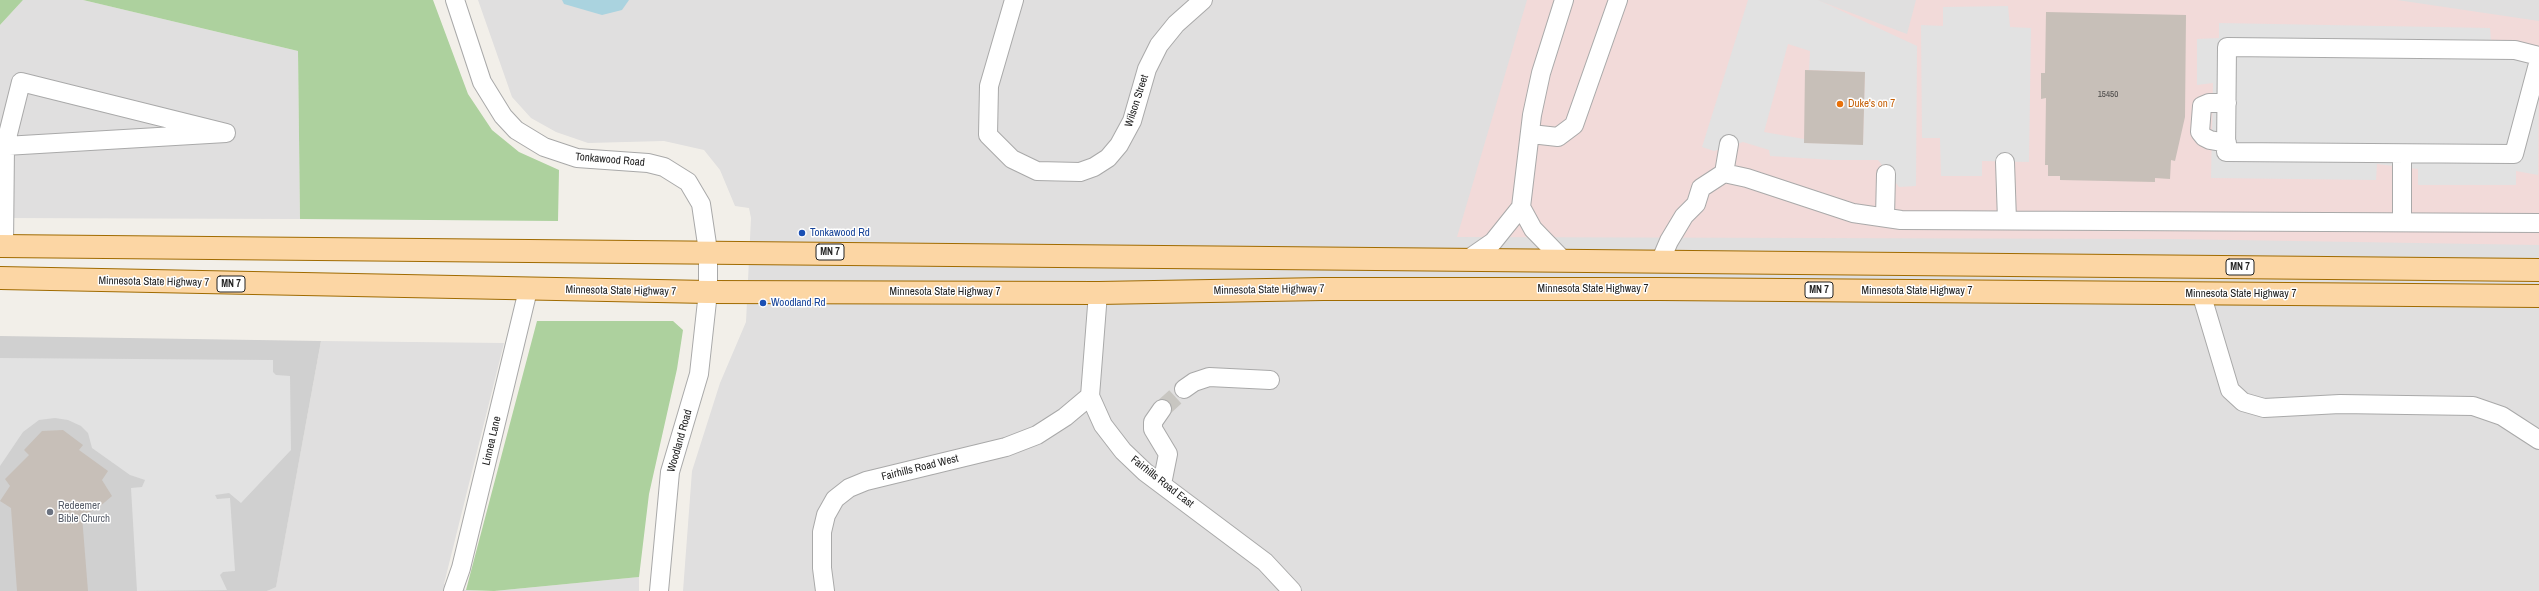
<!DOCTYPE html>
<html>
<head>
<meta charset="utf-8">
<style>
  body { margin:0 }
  canvas { display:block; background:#f2efe9 }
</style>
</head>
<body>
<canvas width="2539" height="591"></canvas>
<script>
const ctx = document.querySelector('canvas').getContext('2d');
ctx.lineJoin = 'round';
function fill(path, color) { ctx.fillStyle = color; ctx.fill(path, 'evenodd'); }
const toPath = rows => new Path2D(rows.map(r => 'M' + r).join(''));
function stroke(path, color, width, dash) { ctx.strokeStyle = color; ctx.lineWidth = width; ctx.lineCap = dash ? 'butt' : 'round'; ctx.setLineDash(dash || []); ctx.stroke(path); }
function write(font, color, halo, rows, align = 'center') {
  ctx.font = font + ' "Archivo Narrow",sans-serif'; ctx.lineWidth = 3; ctx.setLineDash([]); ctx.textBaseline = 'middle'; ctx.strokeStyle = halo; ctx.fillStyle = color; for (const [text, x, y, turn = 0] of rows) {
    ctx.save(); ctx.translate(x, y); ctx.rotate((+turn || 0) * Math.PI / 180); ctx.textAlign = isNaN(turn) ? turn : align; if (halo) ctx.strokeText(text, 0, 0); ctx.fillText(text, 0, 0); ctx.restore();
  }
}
fill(toPath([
  [23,0,83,0,298,51,300,219,0,218,0,25],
  [478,0,2539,0,2539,591,683,591,692,471,720,383,746,322,751,218,749,208,735,206,720,170,704,150,664,141,588,143,556,132,531,118,512,97],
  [321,341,504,343,444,584,466,590,482,591,267,591,276,586],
  [639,577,639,591,494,591]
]), '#e0dfdf');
fill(toPath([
  [1527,0,1817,0,1907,34,1916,0,2397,0,2539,21,2539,245,2172,239,1457,237]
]), '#f2dad9');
fill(toPath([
  [0,336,321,341,276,587,267,591,0,591]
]), '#d0d0d0');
fill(toPath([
  [0,0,23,0,0,25],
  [83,0,433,0,468,94,492,130,519,152,559,170,558,221,300,219,298,51],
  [537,321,673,321,683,330,677,369,649,494,639,577,494,591,466,590]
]), '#add19e');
fill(toPath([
  [1748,0,1818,0,1917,46,1916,186,1899,187,1878,160,1832,160,1770,156,1769,150,1743,142,1714,151,1702,147],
  [1788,44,1810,51,1809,70,1865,72,1863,144,1804,143,1804,139,1764,132],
  [2008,6,2010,27,2031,28,2029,162,1982,161,1982,176,1941,176,1940,138,1922,138,1921,25,1943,26,1943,7],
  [2219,23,2490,28,2491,41,2539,49,2538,175,2516,171,2516,185,2418,185,2418,169,2377,164,2376,180,2211,178,2213,83,2197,85,2197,39,2219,38],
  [0,358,273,360,273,372,276,375,290,376,291,450,241,503,229,493,215,495,217,499,230,498,235,571,223,572,220,575,227,590,137,591,131,488,142,487,145,480,130,475,92,448,88,433,81,426,68,420,55,418,39,420,23,432,0,466]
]), '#e2e2e2');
fill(toPath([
  [562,0,629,0,622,10,602,15,564,4]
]), '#aad3df');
fill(toPath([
  [2046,12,2186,15,2185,117,2175,161,2171,160,2170,179,2155,178,2155,182,2060,180,2060,176,2048,176,2048,165,2045,165,2046,98,2041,99,2041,73,2045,73],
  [1805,70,1865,72,1863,145,1804,143],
  [63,430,83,445,79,450,108,471,102,480,112,496,98,508,82,516,88,591,17,591,11,508,0,501,10,486,5,479,29,455,24,450,42,431]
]), '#c7bfb8');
stroke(toPath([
  [1162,409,1184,389]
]), '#c8c6c1', 18, [18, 9]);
const minor = toPath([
  [455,0,482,82,503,116,516,130,544,147,577,158,648,163,664,167,688,182,701,204,708,251,708,292,699,374,670,472,659,591],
  [1014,0,989,86,988,135,1012,159,1037,171,1080,172,1094,167,1108,158,1119,145,1132,121,1147,69,1159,45,1176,24,1203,0],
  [2539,56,2515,50,2227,47,2226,152,2514,154,2539,60],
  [1531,134,1558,137,1574,125,1618,0],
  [2227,143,2210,140,2204,137,2200,132,2202,106,2209,103,2227,103],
  [2402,154,2402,222],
  [2005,162,2007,220],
  [1724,173,1729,144],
  [1521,207,1533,229,1564,261],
  [1885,217,1886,174],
  [4,246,5,146,226,133,21,82,5,146],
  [1467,260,1493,242,1521,207,1532,115,1541,73,1564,0],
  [1660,262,1669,241,1684,216,1696,204,1701,188,1724,173,1747,178,1853,213,1901,220,2539,223],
  [1098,293,1090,396,1103,425,1123,451,1145,472,1265,562,1292,591],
  [2201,293,2230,390,2243,402,2264,408,2340,404,2473,406,2502,416,2539,440],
  [1184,389,1194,382,1209,377,1270,380],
  [1162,409,1153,422,1153,429,1168,454,1162,484],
  [453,591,461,568,528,290],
  [825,591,822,568,822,532,826,515,835,499,849,488,866,481,1006,447,1037,435,1065,417,1090,396]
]);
const major = toPath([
  [0,246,2539,270],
  [0,278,708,292,1098,293,1323,289,1660,289,2539,296]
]);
stroke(minor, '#a9a9a9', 20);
stroke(major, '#a06b00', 24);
stroke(minor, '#fff', 18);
stroke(major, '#fcd6a4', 22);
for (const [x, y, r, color] of [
  [1840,104,4,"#e8710a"],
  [802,233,4,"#1a4fb4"],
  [763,303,4,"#1a4fb4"],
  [50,512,4,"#6b7280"]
]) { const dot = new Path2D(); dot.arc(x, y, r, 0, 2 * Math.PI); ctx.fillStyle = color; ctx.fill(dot); stroke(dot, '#fff', 1.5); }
write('9px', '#4b4948', null, [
  ["15450",2108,95]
]);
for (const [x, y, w] of [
  [830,252,28],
  [2240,267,28],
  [231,284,28],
  [1819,290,28]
]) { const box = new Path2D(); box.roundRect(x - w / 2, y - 8, w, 16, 3); ctx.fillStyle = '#fff'; ctx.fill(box); stroke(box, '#222', 1); }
write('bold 10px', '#222', null, [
  ["MN 7",830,252],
  ["MN 7",2240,267],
  ["MN 7",231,284],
  ["MN 7",1819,290]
]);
write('11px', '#222', '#fff', [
  ["Wilson Street",1137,101,-72],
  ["Tonkawood Road",610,160,5],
  ["Minnesota State Highway 7",154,282,1],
  ["Minnesota State Highway 7",1593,289],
  ["Minnesota State Highway 7",1269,290,-1],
  ["Minnesota State Highway 7",621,291,1],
  ["Minnesota State Highway 7",1917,291],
  ["Minnesota State Highway 7",945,292],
  ["Minnesota State Highway 7",2241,294],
  ["Linnea Lane",492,441,-77],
  ["Woodland Road",680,441,-74],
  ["Fairhills Road West",920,468,-14],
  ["Fairhills Road East",1162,482,38]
]);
write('11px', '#c56008', '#fff', [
  ["Duke's on 7",1848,104]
], 'left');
write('11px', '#164399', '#fff', [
  ["Tonkawood Rd",810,233],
  ["Woodland Rd",771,303]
], 'left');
write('11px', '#5b616d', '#fff', [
  ["Redeemer",58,506],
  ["Bible Church",58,519]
], 'left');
</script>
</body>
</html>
